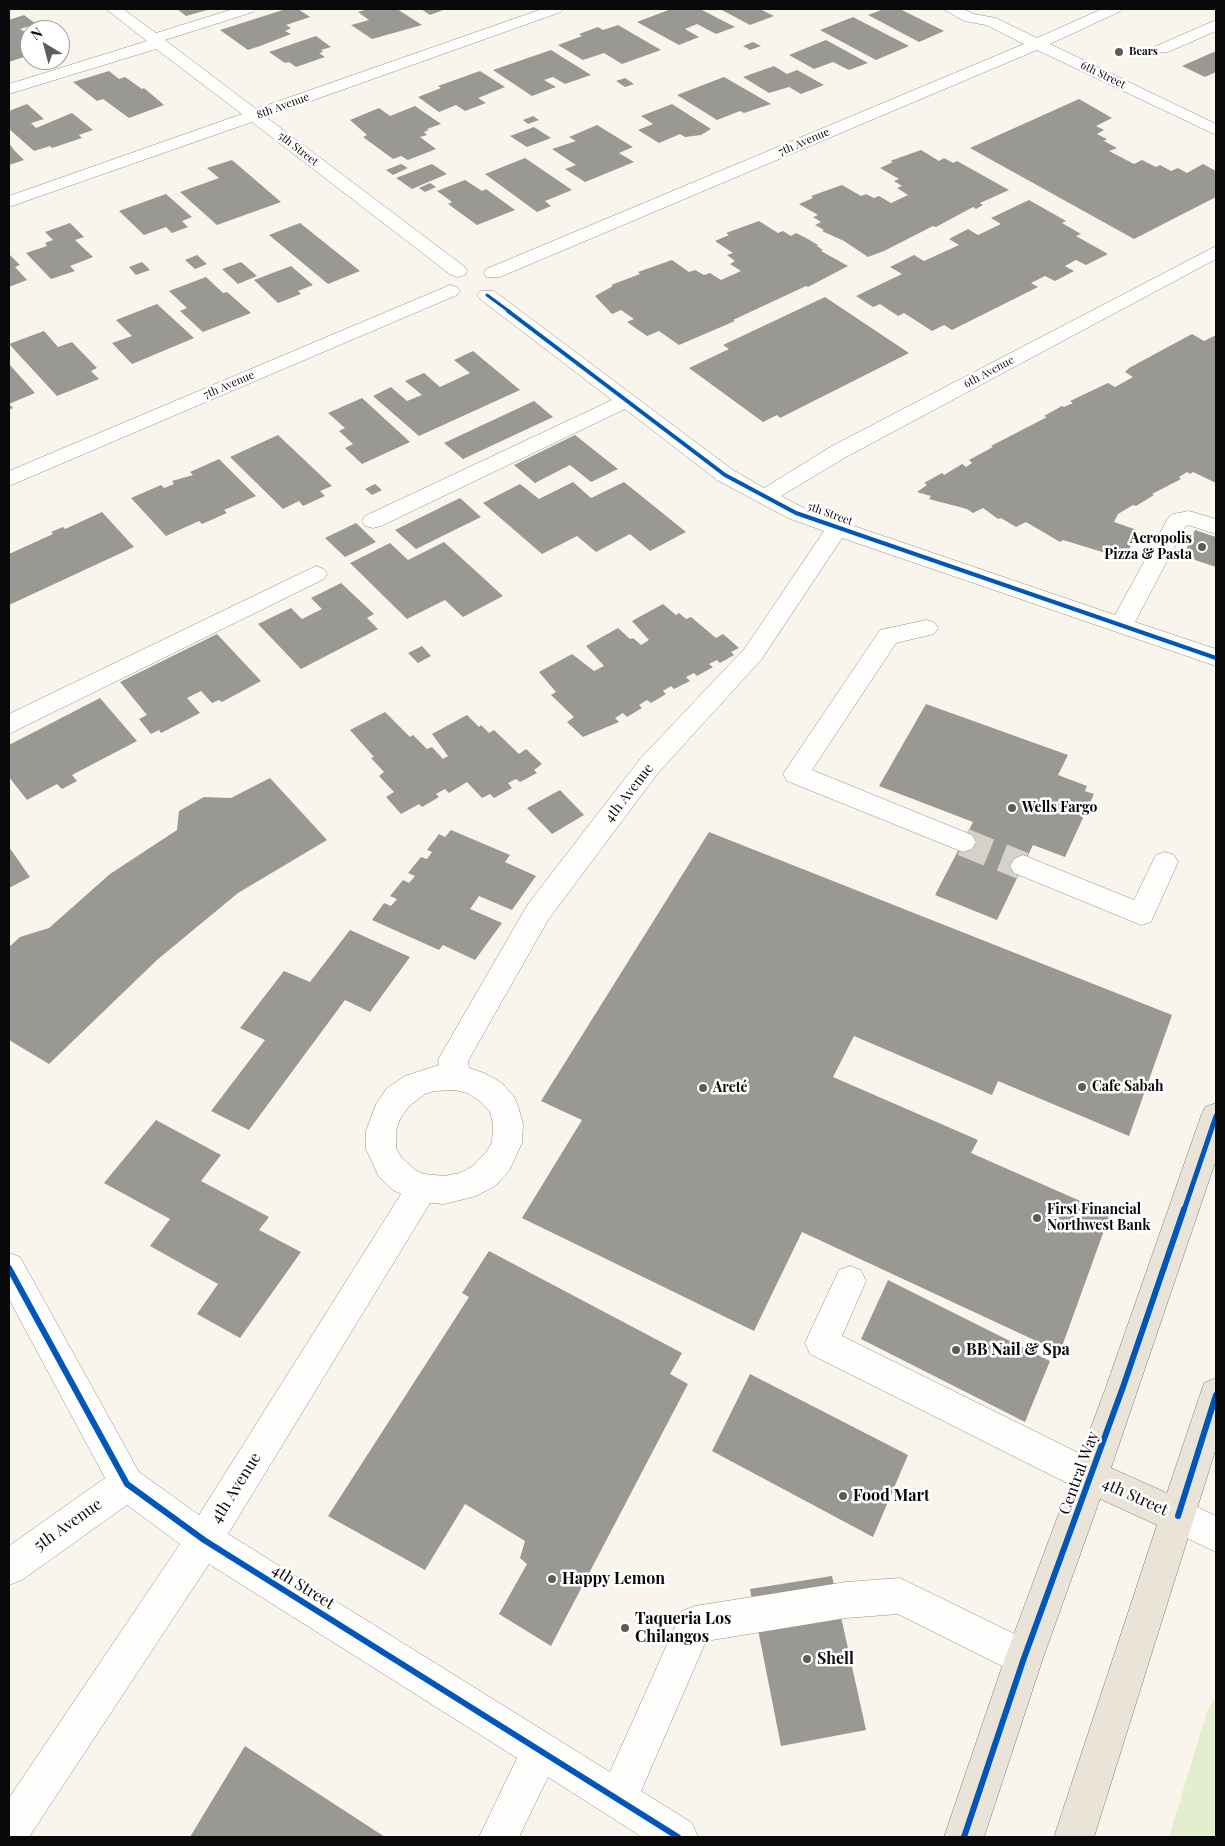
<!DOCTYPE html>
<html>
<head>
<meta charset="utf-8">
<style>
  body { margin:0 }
  #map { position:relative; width:1225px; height:1846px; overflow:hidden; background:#f9f5ec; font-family:"Playfair Display",serif }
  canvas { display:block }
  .frame { position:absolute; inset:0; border:10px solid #090909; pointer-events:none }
  .north { position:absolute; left:20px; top:20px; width:50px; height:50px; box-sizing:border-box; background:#fff; border:1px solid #9d9d9d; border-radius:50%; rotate:323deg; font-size:14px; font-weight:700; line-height:20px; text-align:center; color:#090909 }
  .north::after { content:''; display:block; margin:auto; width:18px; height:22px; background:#5d5c58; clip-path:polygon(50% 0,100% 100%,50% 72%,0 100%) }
</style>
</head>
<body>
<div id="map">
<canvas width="1225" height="1846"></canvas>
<div class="frame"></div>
<div class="north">N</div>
</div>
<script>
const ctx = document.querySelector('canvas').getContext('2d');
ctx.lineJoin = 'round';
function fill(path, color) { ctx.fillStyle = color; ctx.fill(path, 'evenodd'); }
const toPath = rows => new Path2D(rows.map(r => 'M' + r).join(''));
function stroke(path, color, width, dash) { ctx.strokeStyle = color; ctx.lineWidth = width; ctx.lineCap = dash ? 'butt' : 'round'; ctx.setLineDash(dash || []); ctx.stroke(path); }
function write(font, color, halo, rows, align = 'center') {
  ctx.font = font + ' "Playfair Display",serif'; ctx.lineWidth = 5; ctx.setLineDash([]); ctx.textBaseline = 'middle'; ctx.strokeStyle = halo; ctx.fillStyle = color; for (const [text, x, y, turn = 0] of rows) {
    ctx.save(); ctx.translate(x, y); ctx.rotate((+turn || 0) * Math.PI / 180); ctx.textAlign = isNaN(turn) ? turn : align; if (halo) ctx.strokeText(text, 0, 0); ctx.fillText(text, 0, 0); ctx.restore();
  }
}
fill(toPath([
  [1216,1697,1216,1837,1169,1837,1207,1711]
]), '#e4edcd');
fill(toPath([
  [177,9,211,9,186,16],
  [286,9,298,9,310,17,286,25,291,28,285,31,291,34,260,46,248,50,220,30],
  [368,9,397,9,422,25,372,39,351,25,369,20,358,12],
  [421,9,446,9,430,15],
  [671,9,700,9,735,27,716,34,697,24,685,29,699,37,679,45,637,22],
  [720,9,760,9,774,16,750,25],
  [884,9,900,9,944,31,919,42,868,15],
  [24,15,36,24,20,29,30,35,30,55,9,62,9,20],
  [853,17,909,46,876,60,820,30],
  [618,25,661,50,622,64,604,53,583,60,558,45,582,36,579,34,598,27,603,30],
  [316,36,331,47,321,50,323,52,319,53,325,57,296,67,289,62,285,63,269,52],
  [826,40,868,63,849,70,833,62,814,69,789,55],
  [753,42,761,46,750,50,743,46],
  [551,50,591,75,565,84,553,77,544,80,556,87,532,96,493,70],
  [1216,51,1216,72,1205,77,1182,66],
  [774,66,787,74,797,70,824,85,801,94,789,87,769,93,743,77],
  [109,71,119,79,125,77,142,89,144,88,164,105,129,118,103,99,97,101,73,82],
  [480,71,505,87,478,98,486,103,465,111,456,105,439,112,418,97,441,88,438,86],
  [724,77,771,104,744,113,740,111,717,120,677,95],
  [625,78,634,84,625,87,616,81],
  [1079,99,1112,118,1096,126,1104,130,1097,134,1107,139,1104,141,1117,148,1109,151,1134,164,1142,160,1156,167,1160,165,1171,171,1178,168,1187,173,1203,164,1216,171,1216,197,1134,239,970,148],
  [27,104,44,119,31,123,36,128,72,113,93,130,79,135,82,138,52,148,50,146,34,151,9,129,9,111],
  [672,104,711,129,701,135,685,137,680,134,659,143,638,130,653,124,641,116],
  [415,106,441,124,427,129,429,130,424,132,427,135,420,137,436,149,408,160,401,156,393,159,363,137,367,135,350,120,379,108,390,116],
  [533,116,539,120,528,124,523,120],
  [597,125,633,147,619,153,634,162,585,182,565,169,576,165,552,149,576,141,569,137],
  [534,127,551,138,527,147,510,136],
  [9,143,14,150,24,160,9,165],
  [921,150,939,161,944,158,953,163,957,161,1009,190,980,203,983,205,976,209,973,207,936,227,933,226,884,251,868,257,844,241,822,231,824,230,815,225,821,222,813,217,818,215,799,204,813,198,811,196,842,185,861,196,866,194,874,198,879,196,891,203,908,195,897,188,902,186,894,181,899,179,880,168,893,162,890,161],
  [525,158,572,190,545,201,551,206,537,212,485,174],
  [232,160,281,202,217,225,180,192,219,178,207,168],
  [401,164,408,168,393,175,386,170],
  [432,164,447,174,412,189,396,178],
  [465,180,482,191,486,189,515,210,477,225,448,204,452,202,437,191],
  [430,183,436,187,425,192,419,188],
  [166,194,192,217,182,221,188,227,172,233,166,227,144,235,119,211],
  [1029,200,1066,221,1062,223,1081,234,1076,236,1108,254,1086,265,1076,260,1065,266,1074,271,1055,281,1045,276,1031,283,1038,287,952,330,944,325,932,331,904,313,898,316,880,304,873,307,856,296,902,274,890,267,914,255,924,261,959,245,949,239,968,229,978,235,1001,224,991,218],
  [759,221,778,233,783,231,791,236,796,233,806,238,818,245,817,246,823,250,821,251,848,266,808,287,806,286,733,320,735,321,679,345,659,331,647,336,627,322,634,319,621,310,612,314,595,296,613,286,611,285,640,274,638,272,672,260,689,272,695,270,704,275,710,273,721,280,741,271,730,264,735,261,727,255,733,253,715,241,729,235,726,233],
  [70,223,84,237,75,240,93,257,70,266,75,271,51,279,26,253,47,246,45,243,53,240,45,232],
  [300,223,360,271,328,284,269,235],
  [9,254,20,265,15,267,27,280,9,287],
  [197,255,207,264,195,269,185,260],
  [142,262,150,270,136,275,129,267],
  [241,262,257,276,238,284,222,269],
  [291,266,313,285,298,291,301,294,278,303,254,280],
  [206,277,223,293,227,292,251,313,203,332,180,311,187,308,169,291],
  [825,297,909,353,780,418,777,415,763,422,689,368,729,349,723,345],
  [157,304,194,338,132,364,112,343,132,336,116,320],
  [44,331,58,347,72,342,97,368,91,371,99,379,57,396,9,344],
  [1192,334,1204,341,1216,335,1216,483,1193,472,1190,474,1187,472,1179,477,1181,479,1152,494,1154,495,1136,506,1133,505,1118,514,1114,522,1137,530,1129,550,1127,549,1122,558,1063,540,1060,542,1026,522,1016,527,1001,518,998,519,983,508,973,513,967,509,929,499,931,496,917,492,927,485,924,483,942,473,944,475,962,464,966,467,972,463,969,460,993,447,991,446,1047,417,1044,416,1062,406,1064,407,1073,403,1070,401,1108,383,1115,387,1133,377,1125,372,1129,368],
  [473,351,520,390,419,436,373,396,391,387,407,401,422,395,405,381,424,373,440,387,470,373,454,360],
  [9,364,35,393,9,404,13,408,9,410],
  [362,398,410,442,362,464,345,448,353,444,339,431,345,428,328,413],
  [534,401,553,417,463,459,444,443],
  [278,435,332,486,320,491,325,496,303,506,299,501,283,509,230,457],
  [575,435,618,469,591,482,570,465,535,483,514,465],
  [219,459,256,496,224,510,227,513,202,524,199,521,166,536,131,498,161,485,164,488,174,484,172,481,193,475,190,472],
  [573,482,591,498,624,482,686,532,650,551,630,534,596,552,577,536,542,554,483,503,520,484,539,499],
  [375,484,382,490,372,495,365,489],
  [460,498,481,517,416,549,395,530],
  [102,512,134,547,9,605,9,554,53,534,51,532,63,527,65,529],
  [356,523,376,542,345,557,325,538],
  [1195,530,1216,537,1216,567,1183,556],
  [444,542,503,596,463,617,445,600,407,619,350,563,390,543,408,560],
  [341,583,374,614,367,618,378,629,301,669,258,624,291,608,302,619,322,609,311,598],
  [663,604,676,615,679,613,686,619,691,617,716,638,723,634,739,648,731,652,734,655,720,663,717,660,709,664,713,667,697,676,694,673,686,677,690,681,674,689,671,686,663,691,666,694,651,703,647,700,639,705,642,708,627,717,623,713,615,718,619,722,583,737,567,722,574,717,551,695,556,692,539,672,572,654,594,671,604,666,586,646,618,628,630,639,633,638,641,645,649,640,632,621],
  [217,634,261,681,222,702,219,700,212,703,201,691,187,698,200,713,161,733,159,730,151,734,139,719,147,715,120,682],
  [422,646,431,656,418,663,408,653],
  [100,698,137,741,72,775,77,781,62,789,57,784,27,800,9,777,9,745],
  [926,704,1068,755,1058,775,1087,786,1085,791,1094,794,1065,857,1033,845,997,920,935,895,973,822,879,786],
  [385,712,410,737,413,735,427,749,432,747,443,759,448,756,432,734,467,715,479,727,481,725,489,733,494,730,519,754,526,749,542,764,534,770,537,773,520,782,516,779,508,783,512,788,494,798,490,794,482,798,467,782,449,793,445,789,436,794,439,797,422,807,419,804,401,814,386,797,394,792,379,776,384,772,371,758,374,757,350,730],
  [270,778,327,840,238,893,157,960,49,1064,9,1040,9,947,20,937,49,928,110,874,177,830,179,811,204,797,231,798],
  [560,790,584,815,552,834,527,808],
  [451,830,510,855,505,862,536,876,512,910,479,896,470,909,502,923,475,960,443,945,439,950,372,920,384,903,391,906,397,899,390,896,403,880,409,883,415,876,408,873,421,857,427,859,432,852,427,850,439,834,445,837],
  [709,832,1172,1015,1129,1136,998,1081,992,1095,854,1036,833,1077,978,1140,971,1153,1110,1214,1060,1352,802,1232,754,1331,522,1218,582,1120,541,1101],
  [9,847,30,877,9,888],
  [350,930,410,957,370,1012,345,1000,249,1130,211,1111,265,1040,240,1028,284,971,310,982],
  [156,1120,221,1155,201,1181,269,1217,259,1230,301,1252,240,1338,197,1314,218,1284,150,1246,170,1219,104,1183],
  [489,1251,682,1353,670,1374,688,1384,551,1646,499,1614,527,1564,520,1558,525,1541,465,1504,425,1570,328,1516,469,1297,462,1293],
  [888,1280,1050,1361,1025,1422,861,1339],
  [750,1374,908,1455,873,1537,712,1451],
  [832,1576,866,1730,781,1746,750,1589],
  [245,1746,385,1837,190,1837]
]), '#9a9893');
stroke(toPath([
  [963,842,1023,866]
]), '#d5d2ca', 28, [28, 14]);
const minor = toPath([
  [106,9,123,9,156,33,233,9,256,9,253,12,165,40,256,109,542,9,564,9,561,12,266,117,465,267,467,271,465,275,458,277,451,275,252,122,9,207,9,196,242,114,156,49,9,94,9,84,147,41,106,9],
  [943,9,963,9,974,14,996,18,1037,38,1102,9,1122,9,1119,12,1050,44,1216,124,1216,135,1037,50,500,277,486,277,484,273,486,269,1024,44,986,25,964,21,943,9],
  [1216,20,1216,31,1168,52,1156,52,1154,49,1156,46,1216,20],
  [1216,246,1216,259,848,456,781,496,804,508,845,523,1115,615,1168,518,1173,514,1189,511,1216,519,1216,534,1188,525,1185,527,1135,622,1216,649,1216,666,842,538,761,660,658,773,548,920,468,1061,469,1068,484,1073,502,1083,514,1097,518,1106,523,1124,522,1143,509,1171,495,1186,476,1196,444,1204,430,1203,228,1534,610,1772,682,1611,695,1606,846,1582,900,1578,1037,1645,1043,1658,1037,1671,1024,1677,898,1614,846,1618,706,1641,641,1791,692,1823,698,1837,642,1837,548,1777,519,1837,479,1837,517,1758,209,1564,29,1837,9,1837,9,1798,180,1544,127,1505,22,1580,9,1585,9,1546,105,1478,9,1299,9,1253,20,1257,139,1472,199,1515,401,1194,393,1190,379,1177,366,1149,366,1131,376,1104,387,1088,405,1076,439,1065,438,1060,443,1051,528,904,640,759,745,648,824,531,788,518,717,480,625,409,381,526,373,528,365,526,362,521,365,516,612,400,480,299,477,295,480,291,494,291,733,470,764,488,832,446,1216,246],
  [455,1090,467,1093,480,1101,490,1112,493,1124,492,1142,487,1151,473,1166,460,1173,444,1176,424,1174,415,1170,401,1157,396,1148,396,1131,400,1119,409,1106,425,1094,434,1091,455,1090],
  [450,285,457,287,460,291,457,295,9,486,9,471,450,285],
  [316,566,324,569,327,574,324,579,9,734,9,714,316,566],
  [926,620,934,622,938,628,934,634,896,643,812,770,972,835,976,842,972,849,963,852,787,781,783,774,880,630,926,620],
  [1165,852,1174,855,1178,862,1151,922,1141,925,1014,873,1010,866,1014,859,1023,855,1134,900,1156,855,1165,852],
  [850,1266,861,1270,866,1281,842,1336,1103,1465,1108,1477,1103,1489,1091,1494,1079,1489,810,1354,805,1343,810,1332,839,1270,850,1266],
  [1178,1498,1216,1516,1216,1552,1166,1528,1160,1516,1166,1504,1178,1498]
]);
const major = toPath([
  [1216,1103,1216,1160,1111,1468,1167,1493,1204,1383,1216,1378,1216,1448,1094,1837,1054,1837,1157,1525,1100,1499,1043,1658,984,1837,944,1837,1005,1658,1106,1387,1201,1116,1205,1107,1216,1103]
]);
stroke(minor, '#918f8b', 1);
stroke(major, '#7e7d78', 1);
fill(minor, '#fefefc');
fill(major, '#eae3d7');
stroke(toPath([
  [487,295,510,312]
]), '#0057b8', 3);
stroke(toPath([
  [508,311,725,475,796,513,1216,658]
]), '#0057b8', 4);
stroke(toPath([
  [1184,1210,1216,1116]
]), '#0057b8', 5);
stroke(toPath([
  [9,1268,127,1484,204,1540,678,1837],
  [1178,1516,1216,1395],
  [964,1837,1024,1658,1123,1387,1184,1209]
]), '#0057b8', 6);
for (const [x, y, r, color] of [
  [1119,52,5,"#5d5c58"],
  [1202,547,5,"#5d5c58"],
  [1012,808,5,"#5d5c58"],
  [1082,1087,5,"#5d5c58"],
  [703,1088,5,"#5d5c58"],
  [1037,1218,5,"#5d5c58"],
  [956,1350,5,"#5d5c58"],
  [843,1496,5,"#5d5c58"],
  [552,1579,5,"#5d5c58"],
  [625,1628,5,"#5d5c58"],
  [807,1659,5,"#5d5c58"]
]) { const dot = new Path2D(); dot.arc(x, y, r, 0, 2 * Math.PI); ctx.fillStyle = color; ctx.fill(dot); stroke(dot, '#fff', 2); }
write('bold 11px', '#090909', '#fff', [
  ["Bears",1129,52]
], 'left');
write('11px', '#090909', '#fff', [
  ["6th Street",1103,75,26],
  ["8th Avenue",283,106,-20],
  ["7th Avenue",804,142,-23],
  ["5th Street",298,149,38],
  ["6th Avenue",989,372,-28],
  ["7th Avenue",229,385,-23],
  ["5th Street",830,514,20]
]);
write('bold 14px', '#090909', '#fff', [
  ["Acropolis",1192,539,"right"],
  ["Pizza & Pasta",1192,555,"right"],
  ["Wells Fargo",1022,808],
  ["Cafe Sabah",1092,1087],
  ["Areté",713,1088],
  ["First Financial",1047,1210],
  ["Northwest Bank",1047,1226]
], 'left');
write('14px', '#090909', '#fff', [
  ["4th Avenue",629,793,-52]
]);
write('bold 16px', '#090909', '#fff', [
  ["BB Nail & Spa",966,1350],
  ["Food Mart",853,1496],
  ["Happy Lemon",562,1579],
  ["Taqueria Los",635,1619],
  ["Chilangos",635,1637],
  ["Shell",817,1659]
], 'left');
write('16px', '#090909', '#fff', [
  ["Central Way",1079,1473,-70],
  ["4th Avenue",236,1488,-58],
  ["4th Street",1135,1497,24],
  ["5th Avenue",68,1525,-35],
  ["4th Street",303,1587,32]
]);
</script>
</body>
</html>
